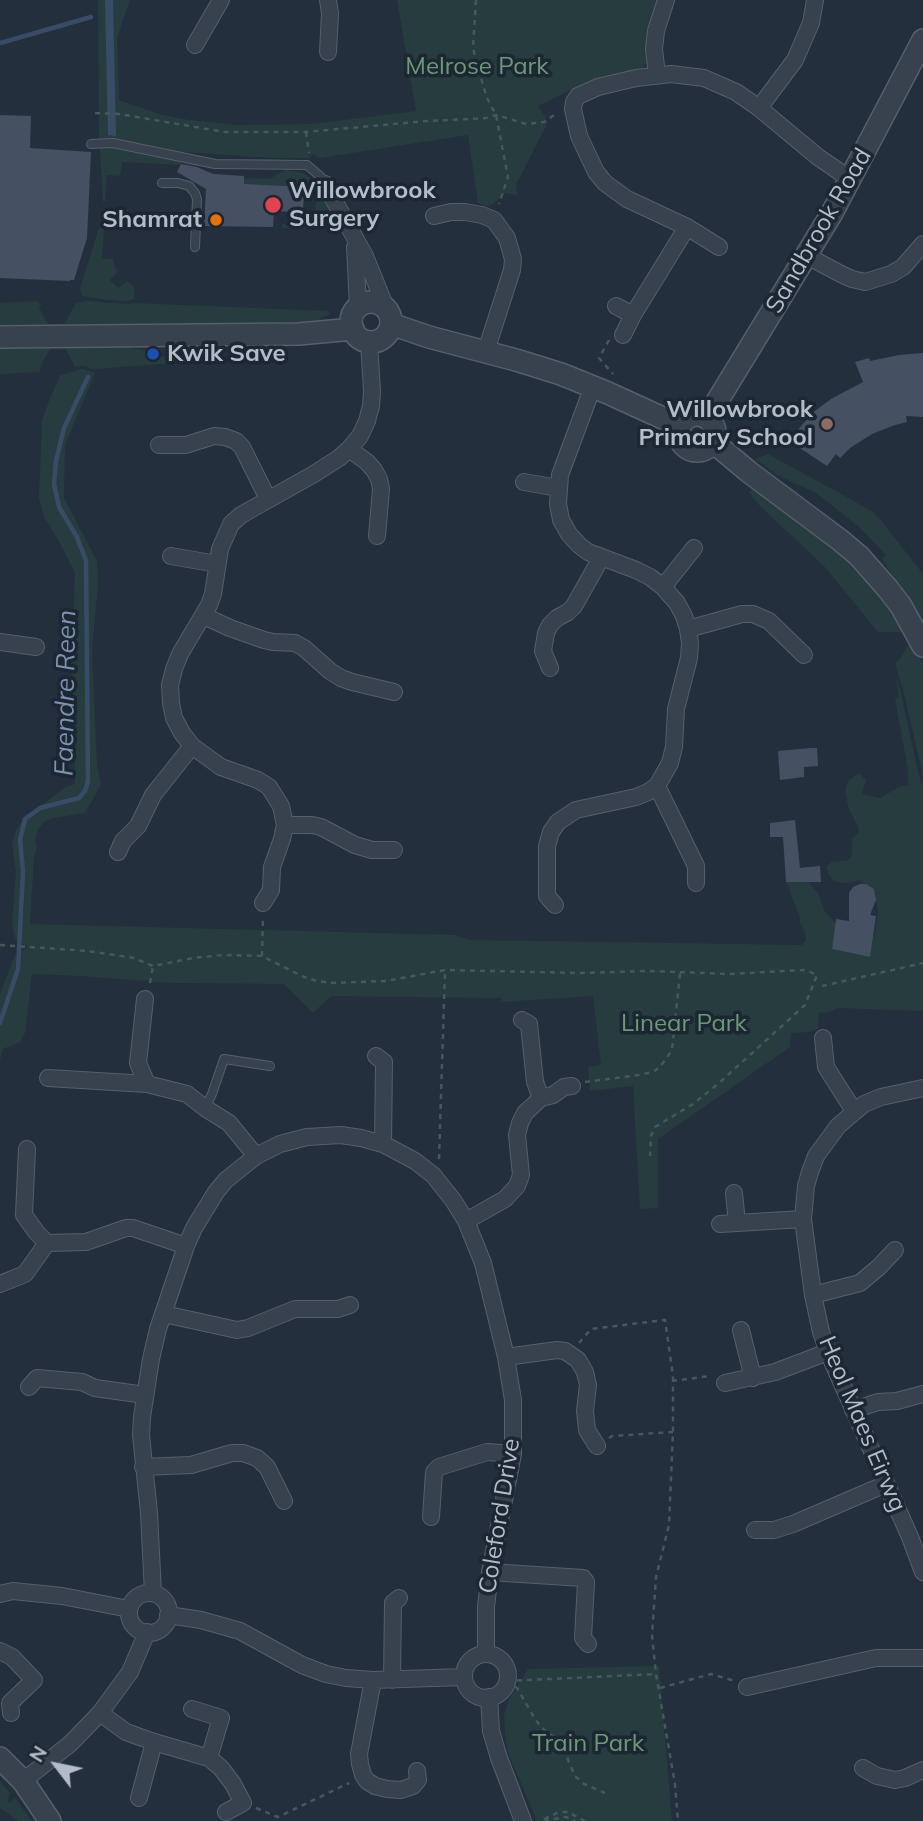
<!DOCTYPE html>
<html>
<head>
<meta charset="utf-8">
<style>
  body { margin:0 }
  #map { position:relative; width:923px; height:1821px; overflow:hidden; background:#242f3e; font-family:Mulish,sans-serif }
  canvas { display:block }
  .north { position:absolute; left:21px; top:1730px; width:70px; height:70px; -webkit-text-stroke:5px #1d2633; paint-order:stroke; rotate:302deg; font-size:19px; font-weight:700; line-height:28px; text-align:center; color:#b4bcc9 }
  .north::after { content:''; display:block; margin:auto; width:24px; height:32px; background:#b4bcc9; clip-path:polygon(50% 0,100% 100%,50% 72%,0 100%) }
</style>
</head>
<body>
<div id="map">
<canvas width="923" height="1821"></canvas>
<div class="north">N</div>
</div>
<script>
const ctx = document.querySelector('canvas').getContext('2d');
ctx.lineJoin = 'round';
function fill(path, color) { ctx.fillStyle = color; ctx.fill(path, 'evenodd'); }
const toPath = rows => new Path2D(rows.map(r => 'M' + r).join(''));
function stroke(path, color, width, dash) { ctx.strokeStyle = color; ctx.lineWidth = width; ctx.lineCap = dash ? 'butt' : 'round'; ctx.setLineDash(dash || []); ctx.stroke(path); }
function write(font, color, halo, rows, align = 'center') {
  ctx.font = font + ' Mulish,sans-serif'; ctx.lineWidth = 7; ctx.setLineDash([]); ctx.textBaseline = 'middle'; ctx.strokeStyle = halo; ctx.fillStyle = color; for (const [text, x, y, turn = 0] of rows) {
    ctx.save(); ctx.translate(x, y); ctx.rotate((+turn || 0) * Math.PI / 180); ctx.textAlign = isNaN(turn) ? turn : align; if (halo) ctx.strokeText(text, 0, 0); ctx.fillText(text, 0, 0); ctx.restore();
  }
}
fill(toPath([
  [98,0,130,0,117,38,119,100,159,114,182,119,236,125,312,124,416,111,397,0,660,0,647,64,640,69,597,80,571,90,538,106,548,122,516,185,517,195,505,193,493,204,487,206,478,203,468,135,320,158,313,154,309,158,272,158,184,152,184,156,180,165,122,162,120,176,107,175,105,201,103,202,99,136],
  [286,170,303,173,314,181,306,193,304,200,305,187,254,185,242,226,244,178,269,179],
  [324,196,341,225,339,230,282,228,282,224,328,225,329,212,317,211,315,208,317,200],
  [99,228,104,228,102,259,113,259,115,268,118,272,110,280,118,288,127,281,135,288,134,299,127,301,107,300,83,296,81,293,80,288],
  [37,301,41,304,39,308,48,324,64,324,76,303,88,301,127,304,134,303,328,311,330,314,318,320,302,322,23,329,0,325,0,303],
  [0,344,110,344,147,351,147,356,203,358,201,361,95,369,83,366,75,367,65,348,50,349,40,366,41,366,47,357,39,372,0,374],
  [83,369,95,373,65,445,64,498,97,561,98,583,92,651,97,765,101,785,85,813,54,818,45,821,38,829,35,841,37,847,34,856,30,924,454,935,471,940,802,945,806,940,805,932,800,923,800,917,786,882,808,882,818,893,825,912,836,924,832,949,870,957,873,936,875,936,878,911,874,889,860,881,843,883,834,881,828,874,827,866,832,862,848,860,852,855,852,839,858,833,859,830,848,806,845,790,849,780,859,773,866,780,862,794,880,798,899,787,908,785,908,770,895,699,899,696,895,675,901,693,917,768,923,787,923,1011,837,1008,830,1012,819,1013,818,1029,809,1032,791,1033,790,1047,658,1139,658,1208,640,1209,633,1086,590,1091,588,1067,601,1065,593,996,501,1002,501,998,331,996,313,1013,284,984,173,983,80,976,32,974,25,1033,20,1042,3,1049,0,1060,0,994,15,955,28,947,17,941,14,935,12,923,16,872,12,844,16,830,25,817,66,787,75,784,72,651,75,573,60,543,44,517,39,498,42,421,45,411,60,375],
  [768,454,872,511,884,524,923,574,923,627,882,558,886,555,858,526,816,493,777,475,755,459],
  [753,488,846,556,876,586,914,643,923,664,923,776,903,689,895,664,897,661,898,662,909,644,903,632,878,632,824,566,759,505,749,492],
  [659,1666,672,1821,537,1821,508,1753,505,1734,504,1715,509,1699,528,1669],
  [0,1781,10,1793,7,1800,10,1803,15,1798,32,1821,18,1821,0,1808]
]), '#263c3f');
fill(toPath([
  [105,0,113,0,116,136,108,135]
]), '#394c67');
stroke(toPath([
  [0,43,91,17],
  [0,1023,18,969,23,871,20,840,25,819,40,808,79,798,85,791,88,781,86,561,77,537,59,507,54,484,56,461,64,428,88,377]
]), '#394c67', 4.5);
fill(toPath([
  [0,115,31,116,30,148,91,152,87,238,74,280,70,280,70,281,0,278],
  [181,164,197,167,213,174,244,176,244,184,305,187,303,208,294,208,294,212,274,211,273,227,204,226,206,189,177,172],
  [923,353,923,417,906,416,907,422,895,425,872,434,850,448,840,458,836,454,827,466,789,441,802,425,815,411,831,399,863,382,855,362,869,358,870,361,899,355],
  [811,748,817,748,818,766,804,767,804,777,780,780,778,751],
  [795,820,800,868,820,866,821,882,786,882,783,837,770,837,770,823],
  [860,884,866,884,874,889,876,900,870,915,876,916,870,957,832,949,836,919,849,921,849,893,853,887]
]), '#455162');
const service = toPath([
  [91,144,113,143,215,164,307,165,321,177,325,184],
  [162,183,178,183,189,186,195,193,197,199,195,247],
  [205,1108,212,1094,224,1059,270,1066]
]);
const minor = toPath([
  [195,45,221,0],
  [328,52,330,13,328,0],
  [657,75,654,49,656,31,666,0],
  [759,108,795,60,811,23,815,0],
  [325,184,365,256,386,308],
  [434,216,451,212,465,212,482,215,494,220,507,238,513,259,512,270,486,351],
  [355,247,358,306],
  [719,247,687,227,627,199,605,183,596,172,579,136,573,109,574,102,578,96,598,87,636,78,671,74,704,78,736,92,759,108,818,157,850,179],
  [807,256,841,274,852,279,865,282,891,274,903,267,923,244],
  [616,306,633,315],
  [623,335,633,315,687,227],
  [159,445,186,445,214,436,225,437,236,441,242,447,268,499],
  [349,449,367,462,374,470,379,479,381,489,377,536],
  [524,482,558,488],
  [171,556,217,564],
  [663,587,694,548],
  [204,616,230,628,264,640,273,642,295,643,304,648,330,671,341,678,352,682,394,692],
  [688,629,742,614,753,614,769,621,804,655],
  [0,642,36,647],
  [550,668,543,651,546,633,550,625,557,618,568,612,574,606,601,558],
  [657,786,696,866,696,883],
  [285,825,312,825,321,827,355,845,372,850,394,850],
  [118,852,123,841,138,826,153,795,192,746],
  [263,903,271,890,272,867,282,839,285,825,281,806,269,787,258,780,221,767,192,746,182,733,174,718,171,703,170,685,174,669,180,654,209,605,213,594,220,549,231,524,241,515,314,474,339,458,349,449,360,436,367,421,371,406,372,391,369,342],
  [555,905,547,896,547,846,551,832,558,822,576,810,636,797,648,792,657,786,670,763,674,747,676,709,689,658,690,643,688,629,684,616,677,603,663,587,650,577,636,570,588,552,579,545,569,534,561,520,558,504,560,475,593,386],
  [145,999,138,1063,147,1084],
  [522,1020,529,1024,535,1082,541,1098],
  [823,1038,826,1067,854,1111],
  [376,1056,384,1062,383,1144],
  [48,1078,147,1084,187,1094,205,1108,229,1123,256,1156],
  [923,1088,881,1097,864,1104,838,1126,816,1156,810,1172,806,1186,803,1219,813,1295,821,1332,828,1352,910,1537,923,1572],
  [27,1149,24,1215,37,1233,47,1243],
  [734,1193,737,1223],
  [466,1221,505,1199,517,1186,521,1175,517,1135,520,1123,525,1113,541,1098,553,1095,564,1087,572,1086],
  [720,1224,803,1219],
  [0,1284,25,1274,47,1243,86,1242,126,1228,133,1228,186,1246],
  [813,1295,860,1283,879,1267,895,1250],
  [164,1314,237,1330,248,1328,295,1309,338,1309,350,1305],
  [741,1330,753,1378],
  [506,1357,557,1350,565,1351,578,1360,585,1372,588,1385,585,1411,587,1430,597,1446],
  [725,1383,775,1372,828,1352],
  [29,1387,37,1378,82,1382,95,1388,145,1395],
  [853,1410,878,1402,897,1401,923,1394],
  [143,1467,191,1465,232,1453,243,1453,257,1458,267,1467,284,1501],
  [431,1517,434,1472,439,1467,487,1452,513,1454],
  [755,1530,774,1530,793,1524,886,1484],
  [490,1572,583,1578,586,1582,583,1638,588,1644],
  [153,1593,149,1513,141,1435,142,1417,151,1359,158,1329,186,1246,194,1228,216,1192,226,1180,256,1156,280,1144,307,1137,341,1135,361,1138,383,1144,415,1161,433,1175,453,1200,466,1221,483,1263,506,1357,513,1400,513,1454,490,1572,486,1607,486,1654],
  '129 1613a20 20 0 1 1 40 0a20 20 0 1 1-40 0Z',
  [0,1594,13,1591,62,1596,129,1609],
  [168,1615,201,1620,240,1631,302,1665,326,1674,346,1678,373,1680,464,1677],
  [0,1651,12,1657,34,1680,10,1703,11,1713],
  '464 1676a22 22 0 1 1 44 0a22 22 0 1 1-44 0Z',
  [373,1680,359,1754,360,1764,363,1775,367,1781,375,1786,387,1789,401,1790,413,1786,418,1780,417,1771],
  [392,1680,393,1603,399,1598],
  [747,1687,876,1658,923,1658],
  [489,1697,491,1731,499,1758,523,1821],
  [192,1709,221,1718,209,1758],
  [100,1713,126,1732,154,1742,209,1758,221,1768,233,1784,243,1803,226,1812],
  [863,1768,877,1776,895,1780,905,1778,923,1770],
  [23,1781,70,1744,100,1713,130,1672,147,1632],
  [139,1798,154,1742]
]);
const tertiary = toPath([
  '351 322a20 20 0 1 1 40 0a20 20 0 1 1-40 0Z',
  [391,324,429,337,516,360,561,374,608,393,680,426],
  [0,337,299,334,353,329],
  '679 433a18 18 0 1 1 36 0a18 18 0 1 1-36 0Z',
  [707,418,832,213,923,40],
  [713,442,749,472,840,540,859,556,888,589,901,606,923,646],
  [0,1758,23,1781,50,1821]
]);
stroke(service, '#565f6c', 10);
stroke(minor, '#565f6c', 18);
stroke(tertiary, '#565f6c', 24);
stroke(toPath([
  [476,0,473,46,475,58,487,98,496,115,508,177,499,204],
  [95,113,119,114,225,132,306,132,427,121,486,118,496,115,526,124,544,122,557,113],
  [306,132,309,153],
  [609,340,599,358,613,374],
  [0,945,88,951,134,958,153,966,193,958,223,955,262,956,304,977,317,981,331,983,386,981,445,970,580,973,649,971,728,974,806,970,817,975,805,1005,718,1084,693,1104,655,1127,651,1136,650,1156],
  [262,956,263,917],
  [150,983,153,966],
  [822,986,923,963],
  [585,1082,639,1075,653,1072,660,1067,672,1050,680,973],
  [439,1159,445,970],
  [579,1343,591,1329,665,1320,673,1376,673,1432,669,1525,656,1577,652,1635,656,1674,675,1784,678,1821],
  [672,1381,710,1376],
  [609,1438,612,1436,673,1432],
  [507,1681,517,1688,535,1719,542,1728,560,1741,575,1776,584,1784,605,1793],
  [507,1681,656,1674],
  [660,1688,711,1674,735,1681],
  [256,1808,278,1817,349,1783],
  [544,1819,559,1812,568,1812,585,1821],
  [544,1819,548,1820,566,1817,575,1821]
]), '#44595c', 2.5, [5, 5]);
stroke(service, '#38414e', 8);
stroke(minor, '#38414e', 16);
stroke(tertiary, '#38414e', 21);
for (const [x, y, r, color] of [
  [273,205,9,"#e0444e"],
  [216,220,7,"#e8710a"],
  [153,354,7,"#1a4fb4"],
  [827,424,7,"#8d6e63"]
]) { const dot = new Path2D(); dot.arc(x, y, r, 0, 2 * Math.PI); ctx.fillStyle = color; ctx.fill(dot); stroke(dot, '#1d2633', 2.5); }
write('24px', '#6b9a76', '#1d2633', [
  ["Melrose Park",477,67],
  ["Linear Park",684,1024],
  ["Train Park",588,1744]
]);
write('bold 24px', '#b4bcc9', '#1d2633', [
  ["Willowbrook",289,191],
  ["Surgery",289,219],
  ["Shamrat",202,220,"right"],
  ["Kwik Save",167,354],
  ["Willowbrook",813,410,"right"],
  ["Primary School",813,438,"right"]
], 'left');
write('24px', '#b4bcc9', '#1d2633', [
  ["Sandbrook Road",819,231,-60],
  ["Heol Maes Eirwg",862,1424,67],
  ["Coleford Drive",500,1516,-81]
]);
write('italic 26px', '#7c92b1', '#1d2633', [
  ["Faendre Reen",66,693,-89]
]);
</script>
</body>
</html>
